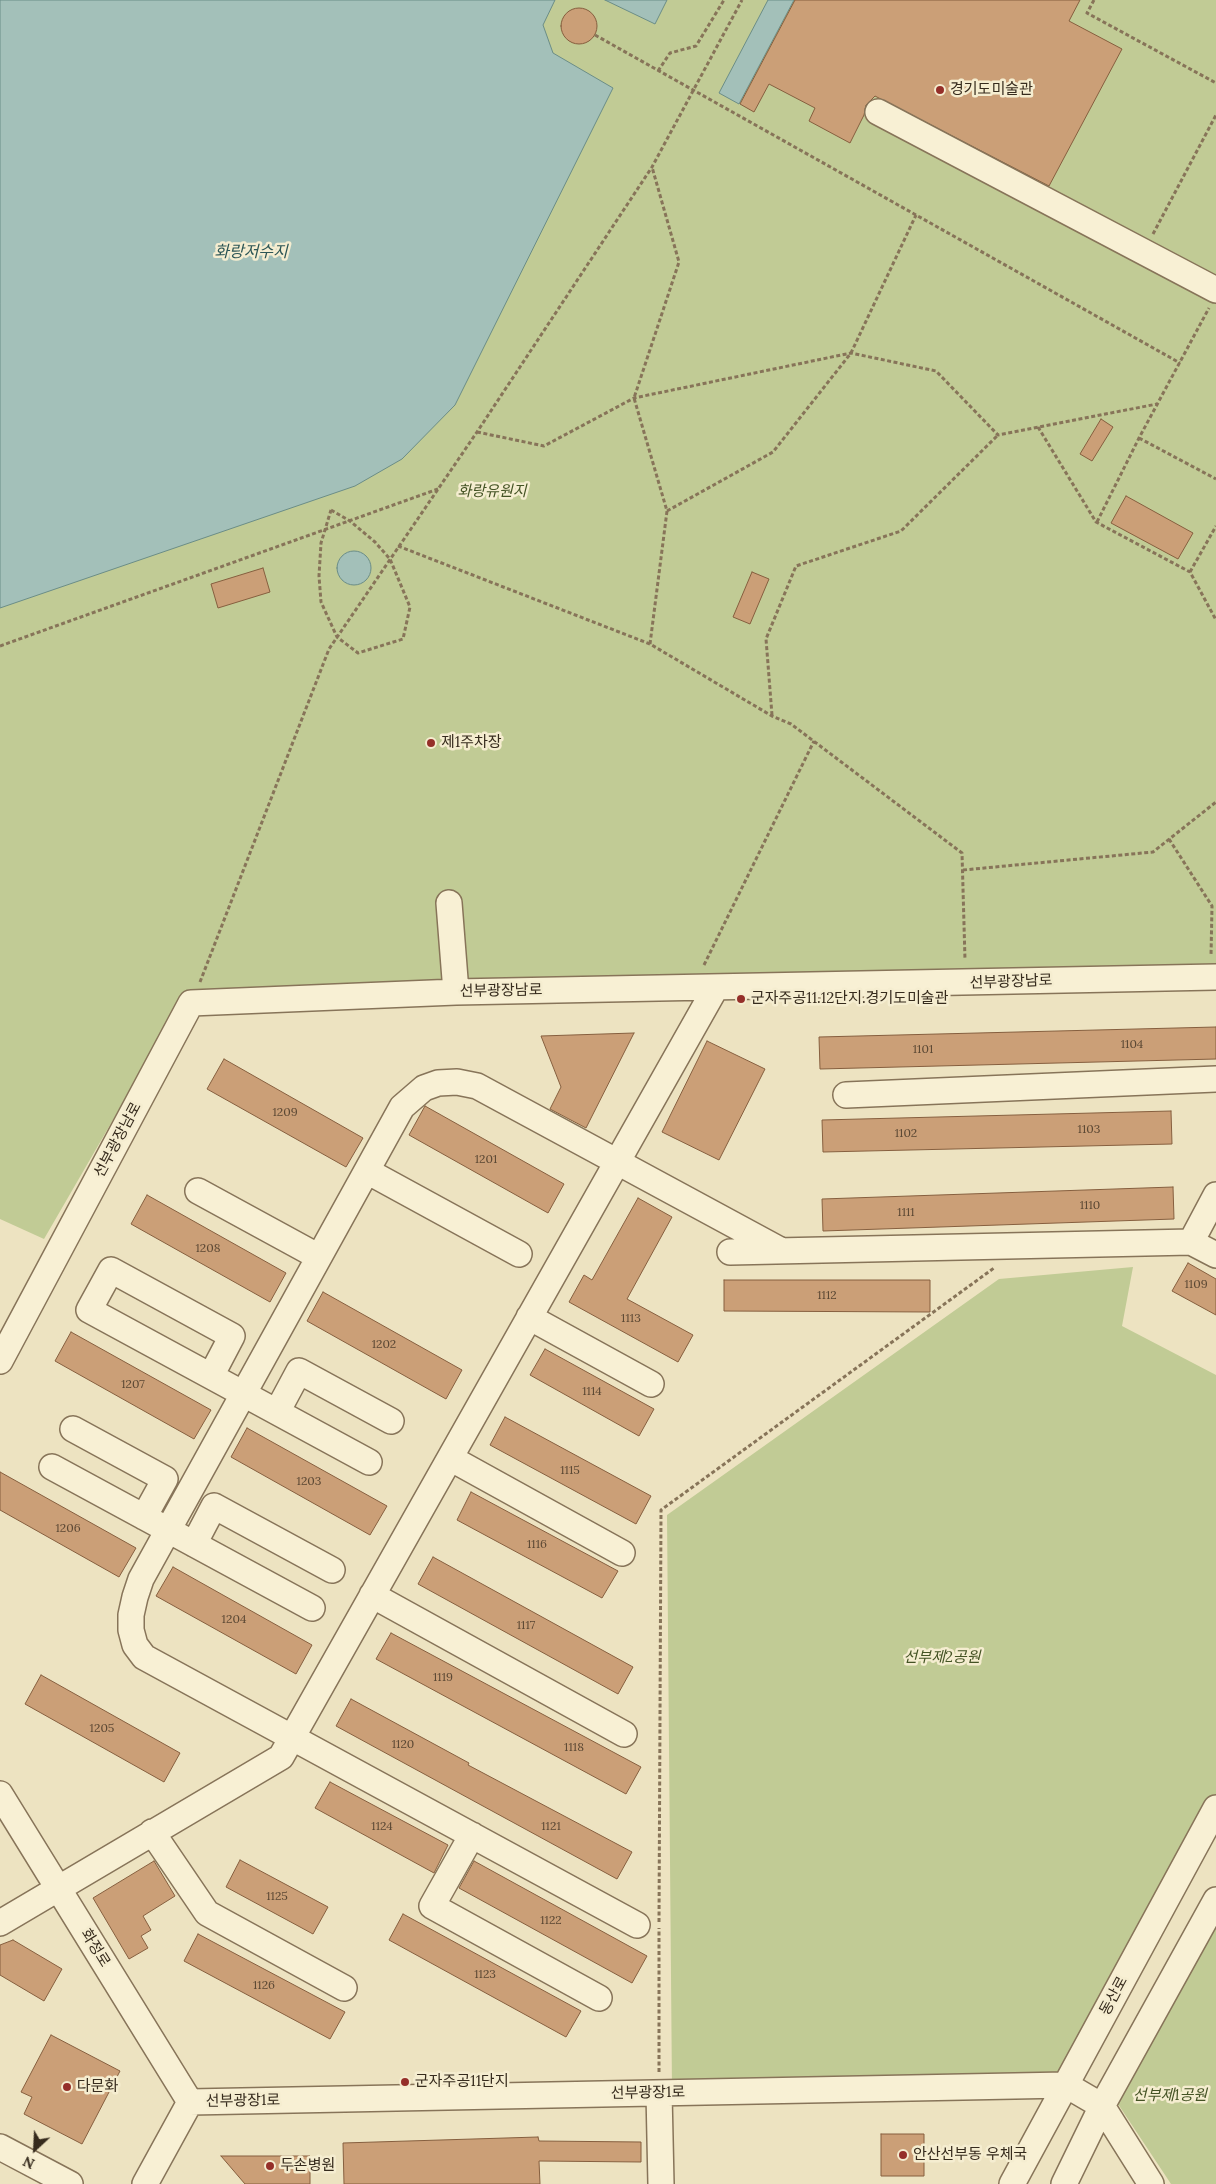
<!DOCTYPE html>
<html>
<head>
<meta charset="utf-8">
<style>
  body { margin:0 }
  #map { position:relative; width:1216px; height:2184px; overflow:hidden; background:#ede3c1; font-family:Lora,serif }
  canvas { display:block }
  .north { position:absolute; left:10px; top:2124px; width:50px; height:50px; -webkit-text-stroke:4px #f5edd0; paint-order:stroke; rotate:205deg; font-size:14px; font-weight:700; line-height:20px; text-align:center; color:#362b1d }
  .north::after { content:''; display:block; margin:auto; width:18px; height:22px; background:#362b1d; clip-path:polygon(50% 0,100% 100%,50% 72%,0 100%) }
</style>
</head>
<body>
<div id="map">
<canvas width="1216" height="2184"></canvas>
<div class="north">N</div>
</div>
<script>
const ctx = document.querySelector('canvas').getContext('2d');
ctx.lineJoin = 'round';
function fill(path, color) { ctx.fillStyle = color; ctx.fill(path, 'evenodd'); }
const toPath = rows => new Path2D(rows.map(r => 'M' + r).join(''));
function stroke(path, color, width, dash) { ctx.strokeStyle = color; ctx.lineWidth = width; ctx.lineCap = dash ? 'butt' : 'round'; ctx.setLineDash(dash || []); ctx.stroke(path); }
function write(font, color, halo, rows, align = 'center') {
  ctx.font = font + ' Lora,"Noto Sans KR",serif'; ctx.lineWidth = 5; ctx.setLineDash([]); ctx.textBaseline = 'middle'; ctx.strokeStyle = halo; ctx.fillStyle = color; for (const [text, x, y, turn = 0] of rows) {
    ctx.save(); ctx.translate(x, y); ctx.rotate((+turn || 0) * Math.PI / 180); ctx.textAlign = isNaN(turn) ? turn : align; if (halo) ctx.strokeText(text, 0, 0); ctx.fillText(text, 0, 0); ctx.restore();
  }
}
fill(toPath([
  [0,0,1216,0,1216,964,187,992,44,1239,0,1219],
  [1133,1267,1122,1326,1216,1375,1216,1801,1066,2079,672,2090,667,1515,999,1279],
  [1216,1917,1216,2184,1171,2184,1116,2101]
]), '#c1cb95');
const water = toPath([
  [0,0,555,0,543,25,553,53,613,88,455,405,402,459,355,486,0,608,0,0],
  [605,0,667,0,655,24,605,0],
  [768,0,794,0,739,104,719,93,768,0],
  '337 568a17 17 0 1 1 34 0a17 17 0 1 1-34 0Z'
]);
fill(water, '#a3c0b9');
stroke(water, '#6b8d87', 1);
const building = toPath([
  [795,0,1080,0,1069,21,1122,49,1049,186,875,96,866,105,864,115,850,143,809,121,815,108,769,84,754,112,740,104,795,0],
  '561 26a18 18 0 1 1 36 0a18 18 0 1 1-36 0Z',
  [1101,419,1113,427,1092,461,1080,454,1101,419],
  [1126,496,1193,533,1178,559,1111,523,1126,496],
  [263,568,270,592,218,608,211,584,263,568],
  [752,572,769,579,750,624,733,617,752,572],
  [1216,1027,1216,1059,820,1069,819,1037,1216,1027],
  [634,1033,586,1128,550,1109,561,1087,541,1036,634,1033],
  [707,1041,765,1069,719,1160,662,1132,707,1041],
  [224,1059,363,1138,346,1167,207,1089,224,1059],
  [425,1106,564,1184,548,1213,409,1135,425,1106],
  [1171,1111,1172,1144,823,1152,822,1120,1171,1111],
  [1173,1187,1174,1219,823,1231,822,1199,1173,1187],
  [147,1195,286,1273,270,1302,131,1224,147,1195],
  [638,1198,672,1217,627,1299,693,1335,678,1362,569,1302,584,1275,592,1280,638,1198],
  [1188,1263,1216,1279,1216,1315,1172,1291,1188,1263],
  [724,1280,930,1280,930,1312,724,1311,724,1280],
  [323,1292,462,1370,446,1399,307,1321,323,1292],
  [71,1332,211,1410,194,1439,55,1361,71,1332],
  [545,1349,654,1409,639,1436,530,1375,545,1349],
  [505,1417,651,1496,636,1524,490,1445,505,1417],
  [247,1428,387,1506,370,1535,231,1457,247,1428],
  [0,1472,136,1548,119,1577,0,1510,0,1472],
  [471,1492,618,1571,602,1598,457,1520,471,1492],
  [433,1557,633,1667,618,1694,418,1584,433,1557],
  [173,1567,312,1645,296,1674,156,1596,173,1567],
  [391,1633,641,1767,626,1794,376,1659,391,1633],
  [41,1675,180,1753,164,1782,25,1704,41,1675],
  [351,1699,469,1763,468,1765,632,1852,617,1879,336,1726,351,1699],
  [330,1782,448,1845,434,1873,315,1808,330,1782],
  [240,1860,328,1907,313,1934,226,1887,240,1860],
  [154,1861,175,1896,143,1916,151,1930,141,1936,148,1948,129,1959,93,1898,154,1861],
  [474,1861,647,1956,632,1983,459,1888,474,1861],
  [403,1914,581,2011,566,2037,389,1940,403,1914],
  [198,1934,345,2012,330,2039,184,1961,198,1934],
  [13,1940,62,1969,44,2001,0,1975,0,1945,13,1940],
  [51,2035,120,2071,82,2144,24,2114,32,2097,21,2092,51,2035],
  [881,2134,924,2134,924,2176,881,2176,881,2134],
  [538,2137,539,2141,641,2142,641,2162,539,2161,540,2184,344,2184,343,2143,538,2137],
  [221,2156,310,2156,310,2184,245,2184,221,2156]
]);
fill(building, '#cb9f77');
stroke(building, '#865f3f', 1);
const minor = toPath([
  [878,112,1216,290],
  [449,903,456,992],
  [846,1095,1216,1079],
  [367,1171,519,1254],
  [198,1191,319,1257],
  [1191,1242,1216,1255],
  [730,1252,1191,1242,1216,1195],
  [529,1317,651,1384],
  [0,1361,191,1003,456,992,1216,977],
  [211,1376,232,1336,111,1270,89,1310,369,1462],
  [277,1412,299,1371,391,1421],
  [73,1429,165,1479,144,1517],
  [450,1458,622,1553],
  [52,1467,312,1608],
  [194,1544,214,1506,332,1570],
  [372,1595,624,1734],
  [0,1794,190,2102],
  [152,1832,207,1913,344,1988],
  [472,1835,432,1906,599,1998],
  [0,1923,281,1757,716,987],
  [637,1925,144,1657,135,1645,131,1630,131,1615,135,1597,141,1579,402,1107,424,1088,438,1083,457,1082,477,1086,782,1251],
  [659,2093,661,2184],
  [0,2147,70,2184],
  [145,2184,190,2102,1066,2085,1102,2106,1151,2184],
  [1012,2184,1216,1808],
  [1064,2184,1102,2106,1216,1900]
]);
stroke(minor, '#877459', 28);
stroke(toPath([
  [1094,0,1087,13,1216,83],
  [595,35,1180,363],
  [658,71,670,53,696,46,724,0],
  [1153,234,1216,115],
  [1038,427,1096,522,1190,572,1216,620],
  [477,432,544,446,634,398,851,353,936,371,998,435,1157,404],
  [1139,438,1216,479],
  [331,510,350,521,375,542,390,559,410,607,403,639,358,653,337,637,321,602,319,576,321,543,331,510],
  [667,511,773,452,851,353,916,215],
  [1097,522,1139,438,1209,308],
  [398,546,650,644,772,716,791,724,962,853,965,960],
  [1190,572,1216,526],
  [650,644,667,511,634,398,679,262,652,167],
  [0,646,438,489],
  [772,715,766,639,796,566,901,531,998,435],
  [1169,839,1212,906,1211,956],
  [963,870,1153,852,1216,802],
  [704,965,814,741],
  [200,982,329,649,477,432,652,167,742,0],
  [659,1922,661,1510,994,1268],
  [659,2072,659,1928]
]), '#877459', 3, [4, 2.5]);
stroke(minor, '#f8f0d4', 25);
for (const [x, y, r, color] of [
  [940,90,5,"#952f29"],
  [431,743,5,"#952f29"],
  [741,999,5,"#952f29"],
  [405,2082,5,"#952f29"],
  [67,2087,5,"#952f29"],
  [903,2155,5,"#952f29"],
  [270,2166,5,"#952f29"]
]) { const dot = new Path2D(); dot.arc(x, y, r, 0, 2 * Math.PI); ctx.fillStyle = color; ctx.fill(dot); stroke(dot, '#f5edd0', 2); }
write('12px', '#5b4834', null, [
  ["1104",1132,1045],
  ["1101",923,1050],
  ["1209",285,1113],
  ["1103",1089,1130],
  ["1102",906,1134],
  ["1201",486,1160],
  ["1110",1090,1206],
  ["1111",906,1213],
  ["1208",208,1249],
  ["1109",1196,1285],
  ["1112",827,1296],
  ["1113",631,1319],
  ["1202",384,1345],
  ["1207",133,1385],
  ["1114",592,1392],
  ["1115",570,1471],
  ["1203",309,1482],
  ["1206",68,1529],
  ["1116",537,1545],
  ["1204",234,1620],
  ["1117",526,1626],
  ["1119",443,1678],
  ["1205",102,1729],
  ["1120",403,1745],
  ["1118",574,1748],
  ["1124",382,1827],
  ["1121",551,1827],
  ["1125",277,1897],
  ["1122",551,1921],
  ["1123",485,1975],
  ["1126",264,1986]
]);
write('15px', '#362b1d', '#f5edd0', [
  ["경기도미술관",950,90],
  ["제1주차장",441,743],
  ["군자주공11.12단지.경기도미술관",751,999],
  ["군자주공11단지",415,2082],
  ["다문화",77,2087],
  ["안산선부동 우체국",913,2155],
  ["두손병원",280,2166]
], 'left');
write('italic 15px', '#445324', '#f5edd0', [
  ["화랑유원지",492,492],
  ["선부제2공원",942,1658],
  ["선부제1공원",1170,2096]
]);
write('15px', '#362b1d', '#f5edd0', [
  ["선부광장남로",1011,982,-2],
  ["선부광장남로",501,991,-1],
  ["선부광장남로",118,1140,-62],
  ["화정로",95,1948,58],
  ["동산로",1114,1996,-62],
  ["선부광장1로",648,2093,-1],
  ["선부광장1로",243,2101,-1]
]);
write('italic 16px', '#2c5656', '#f5edd0', [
  ["화랑저수지",251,252]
]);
</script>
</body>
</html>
